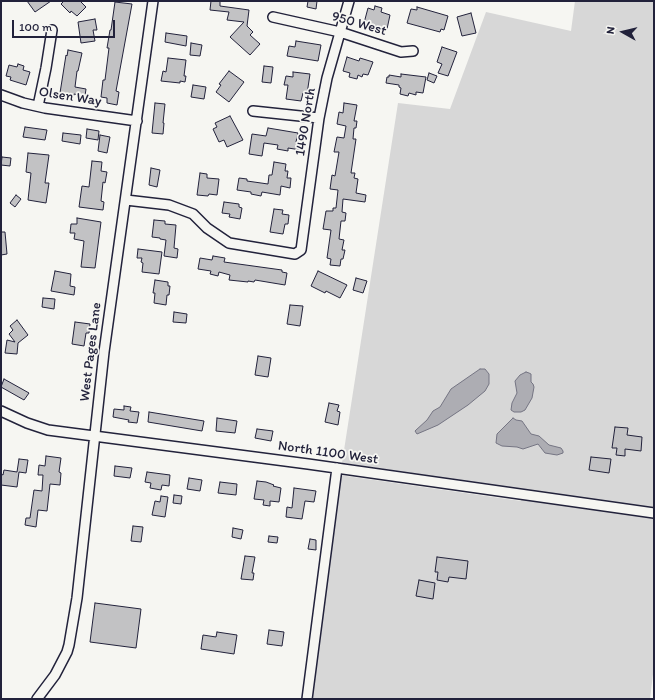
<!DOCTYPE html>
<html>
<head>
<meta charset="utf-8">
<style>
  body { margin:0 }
  #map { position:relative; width:655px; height:700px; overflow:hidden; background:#f6f6f2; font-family:Itim,sans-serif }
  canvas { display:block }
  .frame { position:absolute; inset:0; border:2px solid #22223b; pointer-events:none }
  .north { position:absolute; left:603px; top:12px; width:40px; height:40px; -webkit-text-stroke:3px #f6f6f2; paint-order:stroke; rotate:278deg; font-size:11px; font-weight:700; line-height:16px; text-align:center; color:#22223b }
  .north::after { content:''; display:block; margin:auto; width:14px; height:18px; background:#22223b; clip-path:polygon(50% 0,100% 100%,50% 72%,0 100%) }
  .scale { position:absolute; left:12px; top:20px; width:103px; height:18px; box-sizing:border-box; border:2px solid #22223b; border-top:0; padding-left:5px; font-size:12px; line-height:14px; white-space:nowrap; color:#22223b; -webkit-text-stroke:3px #f6f6f2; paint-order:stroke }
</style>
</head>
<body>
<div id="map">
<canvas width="655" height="700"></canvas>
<div class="frame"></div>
<div class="north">N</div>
<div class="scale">100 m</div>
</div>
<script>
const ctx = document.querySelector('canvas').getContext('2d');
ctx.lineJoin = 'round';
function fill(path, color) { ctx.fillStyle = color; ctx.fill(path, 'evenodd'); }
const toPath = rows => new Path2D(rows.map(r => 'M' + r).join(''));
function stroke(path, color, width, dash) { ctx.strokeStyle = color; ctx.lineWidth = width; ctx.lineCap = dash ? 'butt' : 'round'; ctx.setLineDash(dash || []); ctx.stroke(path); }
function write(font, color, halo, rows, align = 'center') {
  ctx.font = font + ' Itim,sans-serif'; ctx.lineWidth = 3.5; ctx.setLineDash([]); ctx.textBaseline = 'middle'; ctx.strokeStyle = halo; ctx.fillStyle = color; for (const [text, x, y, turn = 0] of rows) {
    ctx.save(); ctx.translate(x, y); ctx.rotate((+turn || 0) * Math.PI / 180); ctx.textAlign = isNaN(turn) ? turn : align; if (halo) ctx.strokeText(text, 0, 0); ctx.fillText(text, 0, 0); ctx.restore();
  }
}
fill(toPath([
  [575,1,654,1,654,666,650,699,307,699,339,475,521,501,523,489,342,463,398,103,450,109,486,12,571,31]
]), '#d7d7d7');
const water = toPath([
  [480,369,485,369,489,374,489,384,485,391,468,405,438,425,417,434,415,431,416,430,427,420,433,411,440,407,451,389,480,369],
  [526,372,529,373,531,374,531,382,533,384,534,387,532,398,525,410,521,412,514,412,511,410,512,403,517,393,515,381,520,375,526,372],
  [513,418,516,420,522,421,531,434,539,436,549,445,561,448,563,451,563,453,557,455,545,453,538,444,523,449,517,447,502,446,496,443,497,434,513,418]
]);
fill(water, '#adadb3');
stroke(water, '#757583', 1);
const building = toPath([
  [27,1,51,1,35,12,27,1],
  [64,1,80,1,86,7,77,16,71,11,70,13,61,4,64,1],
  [211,1,220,1,220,6,249,10,247,26,253,32,250,35,260,44,250,55,230,37,244,22,227,20,229,12,210,10,211,1],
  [308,1,317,1,316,9,307,7,308,1],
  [115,2,132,4,116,91,119,92,117,105,107,103,107,98,101,97,103,80,105,80,109,48,107,48,110,30,111,30,115,2],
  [375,6,382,8,381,12,390,15,387,29,364,23,368,8,374,10,375,6],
  [417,7,448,16,444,30,441,29,440,32,407,23,411,9,417,10,417,7],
  [471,13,476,33,462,36,457,17,471,13],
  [95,19,97,30,93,30,95,41,81,43,78,22,95,19],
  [166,33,187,36,186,46,165,42,166,33],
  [296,41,321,45,318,61,287,56,289,46,295,47,296,41],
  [191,43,202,45,200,56,190,55,191,43],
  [442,47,457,52,448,76,438,73,442,64,437,62,442,47],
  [68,50,82,53,78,71,77,71,75,87,86,89,85,96,74,94,73,98,62,97,63,93,60,93,66,55,67,56,68,50],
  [347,57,359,61,360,58,373,62,368,75,363,74,362,77,358,75,357,79,349,77,350,73,343,71,347,57],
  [168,58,186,60,184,76,186,76,185,82,180,81,180,83,161,81,163,71,166,72,168,58],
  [18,64,24,66,23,70,30,72,26,85,10,80,11,77,6,76,9,65,17,67,18,64],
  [264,66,273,67,271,83,262,82,264,66],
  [229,71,244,82,229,102,216,92,221,85,219,84,229,71],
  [293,72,310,74,307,94,303,93,301,101,286,99,288,85,284,85,286,76,293,77,293,72],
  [429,73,437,76,434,83,427,80,429,73],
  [401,74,426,77,423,93,416,92,416,95,409,93,408,96,400,94,401,88,399,87,399,85,386,83,387,77,389,77,389,75,401,77,401,74],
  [193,85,206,87,204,99,191,97,193,85],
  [155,103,165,104,163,123,164,123,163,134,152,133,155,103],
  [344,103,357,105,354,121,357,121,356,128,354,128,353,139,356,139,351,173,355,173,354,178,358,179,356,193,366,195,365,202,343,199,342,212,346,213,345,221,341,221,339,239,344,240,342,250,345,250,343,259,341,259,340,266,330,265,331,259,327,258,331,230,323,229,326,211,333,211,333,208,336,208,338,190,330,189,332,175,335,176,339,152,334,152,337,137,344,138,346,126,337,124,339,112,343,113,344,103],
  [230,116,243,140,227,147,224,140,219,142,213,129,217,127,215,123,230,116],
  [25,127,47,130,45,140,23,137,25,127],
  [268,128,298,133,296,142,302,143,301,150,288,148,288,151,277,149,278,145,264,143,262,156,249,154,252,134,266,136,268,128],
  [87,129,99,131,98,140,86,138,87,129],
  [63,133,81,135,80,144,62,141,63,133],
  [100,135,110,137,107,153,98,151,100,135],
  [28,153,49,155,45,183,49,183,46,203,28,200,31,173,26,172,28,153],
  [2,157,11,158,10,166,1,165,2,157],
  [92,161,102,162,101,171,107,172,105,183,103,182,101,201,104,202,103,210,79,207,82,186,89,187,92,161],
  [274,162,286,164,285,171,288,171,287,178,291,178,290,188,281,186,280,195,262,192,261,196,251,194,251,192,237,190,239,178,247,179,247,181,268,184,269,175,272,175,274,162],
  [151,168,160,170,157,187,149,185,151,168],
  [200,173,207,174,207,178,219,179,217,195,209,194,208,196,197,195,200,173],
  [16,195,21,199,15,207,10,203,16,195],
  [224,202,239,204,239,207,242,208,240,219,229,217,230,214,222,213,224,202],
  [274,209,283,210,282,214,289,215,288,224,285,224,283,234,270,232,274,209],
  [77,218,101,222,95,268,81,267,84,241,74,239,75,233,70,233,71,224,77,224,77,218],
  [154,220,165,221,165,224,176,225,174,248,178,249,177,258,164,256,166,240,160,239,160,238,152,237,154,220],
  [1,232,5,232,7,254,1,255,1,232],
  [138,249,162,252,159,274,142,272,143,263,141,262,142,258,137,258,138,249],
  [213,256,225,258,224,262,282,270,282,272,287,273,285,285,255,280,254,282,248,281,248,282,229,280,230,275,219,272,218,276,210,274,211,271,198,269,200,258,212,260,213,256],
  [55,271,71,274,70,286,75,287,74,295,51,291,55,271],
  [318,271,347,285,340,298,326,291,325,293,311,286,318,271],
  [356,278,367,281,363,293,353,290,356,278],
  [155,280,168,282,168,286,170,286,169,295,167,295,166,305,154,303,155,293,153,293,155,280],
  [43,298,55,299,54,309,42,307,43,298],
  [290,305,303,306,300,326,287,324,290,305],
  [174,312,187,314,186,323,173,322,174,312],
  [17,320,28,335,18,343,17,354,5,353,7,340,15,342,9,334,13,330,10,326,17,320],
  [75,322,90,324,89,333,86,333,84,346,72,344,75,322],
  [258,356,271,358,268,377,255,375,258,356],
  [4,379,29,393,24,400,1,387,4,379],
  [329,403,339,405,337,411,340,412,338,425,325,422,329,403],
  [124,406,131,407,130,411,139,412,137,423,128,422,129,420,113,417,114,409,124,410,124,406],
  [149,412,204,421,202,431,148,422,149,412],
  [217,418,237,421,235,433,216,431,217,418],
  [615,427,628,428,627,435,642,437,641,451,625,449,625,456,616,455,617,448,612,448,615,427],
  [257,429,273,431,271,441,255,438,257,429],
  [46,456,61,458,59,472,61,473,60,485,50,484,47,511,38,510,36,527,25,525,26,518,30,518,34,490,42,491,43,475,38,475,39,465,45,466,46,456],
  [591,457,611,459,609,473,589,470,591,457],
  [19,459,28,460,26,473,19,472,17,487,1,485,1,474,3,475,4,470,17,472,19,459],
  [115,466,132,468,130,478,114,476,115,466],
  [147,472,170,475,169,486,162,485,161,490,150,488,151,483,145,482,147,472],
  [189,478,202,480,200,491,187,489,189,478],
  [257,481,266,482,274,485,273,486,281,488,279,502,270,501,270,506,263,505,264,500,254,499,257,481],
  [220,482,237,484,236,495,218,493,220,482],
  [294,488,316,491,314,502,305,501,302,519,286,517,287,507,292,508,294,488],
  [174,495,182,496,181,504,173,503,174,495],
  [161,496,168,497,165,517,152,515,155,501,160,502,161,496],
  [133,526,143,527,141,542,131,541,133,526],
  [233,528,243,530,241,539,232,537,233,528],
  [269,536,278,537,277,543,268,542,269,536],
  [310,539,316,540,316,550,308,549,310,539],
  [245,556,255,557,252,573,254,573,253,580,241,579,245,556],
  [437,557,468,561,466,579,449,577,448,582,437,580,438,572,435,572,437,557],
  [419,580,435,583,433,599,416,596,419,580],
  [95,603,141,609,136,648,90,642,95,603],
  [269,630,284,632,282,646,267,644,269,630],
  [217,632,237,635,234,654,201,649,203,635,216,637,217,632]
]);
fill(building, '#c2c2c4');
stroke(building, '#22223b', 1);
const minor = toPath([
  [273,17,340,32,401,52,413,51],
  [1,95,23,103,45,108,137,121],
  [38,106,46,68,52,30],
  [253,111,319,118],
  [126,200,169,205,193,214,207,228,229,243,295,254,301,250,319,118,327,78,349,1],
  [1,411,27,423,48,430,308,464,654,513],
  [37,699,55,675,67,652,69,645,77,598,104,352,153,1],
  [307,699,337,468]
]);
stroke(minor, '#22223b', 12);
stroke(minor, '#f6f6f2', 9);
write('14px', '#22223b', '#f6f6f2', [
  ["950 West",359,24,16],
  ["Olsen Way",70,97,9],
  ["1490 North",306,122,-81],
  ["West Pages Lane",91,352,-83],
  ["North 1100 West",328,453,8]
]);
</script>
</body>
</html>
